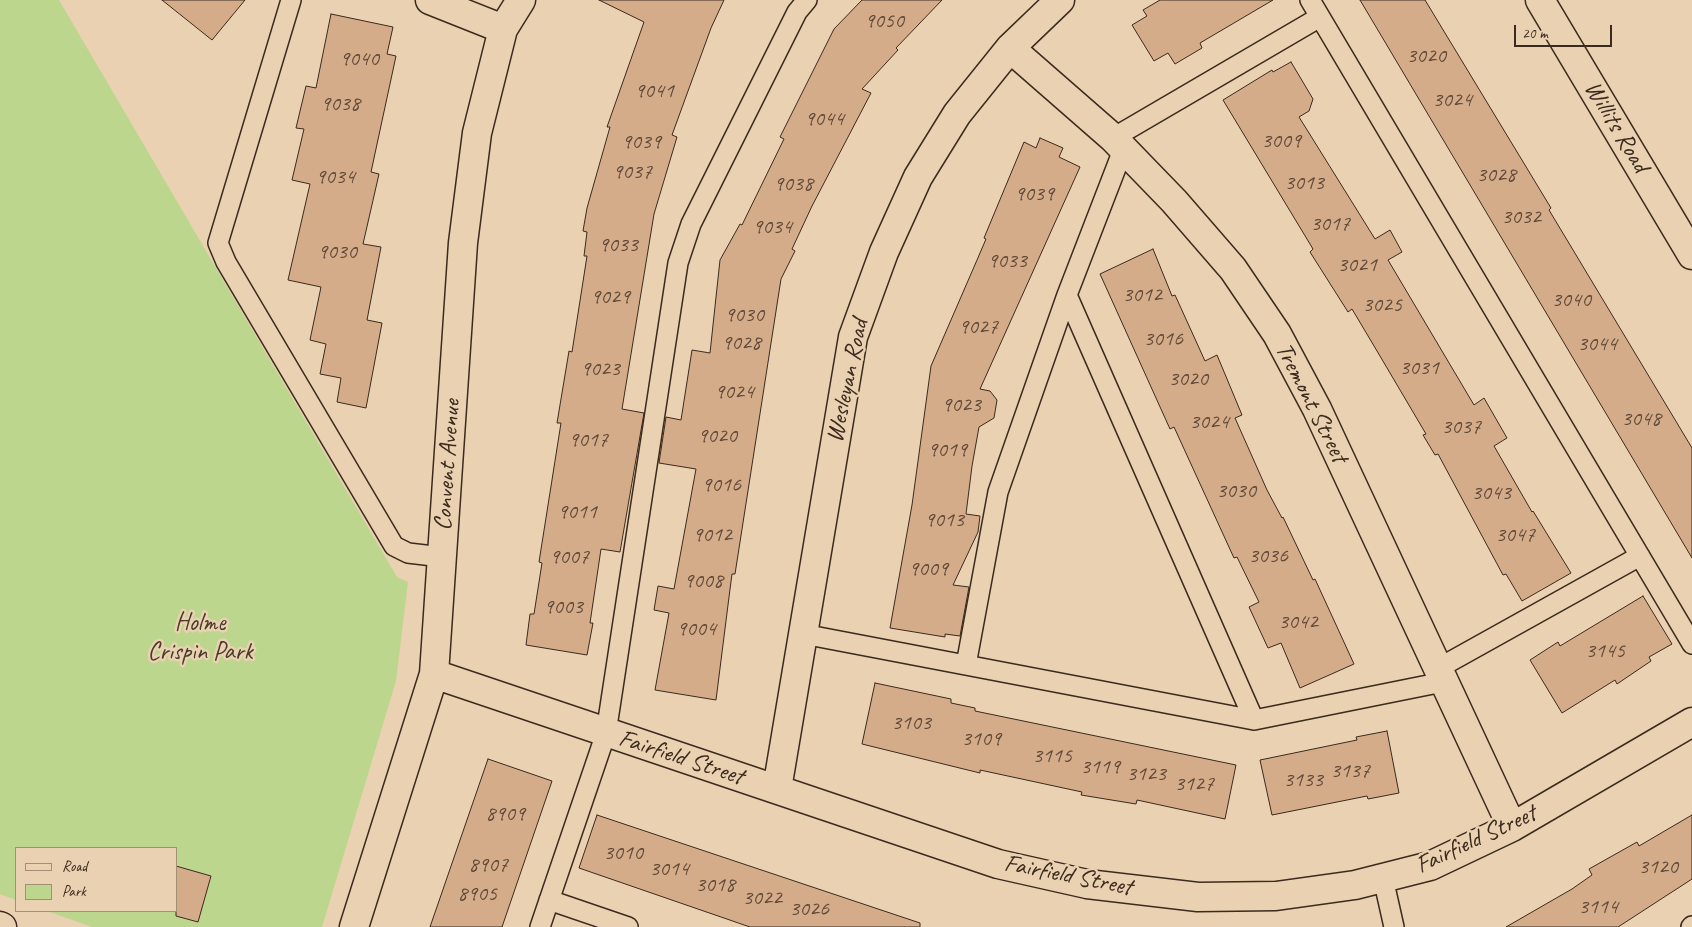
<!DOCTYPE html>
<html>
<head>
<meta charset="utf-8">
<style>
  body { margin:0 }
  #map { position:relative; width:1692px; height:927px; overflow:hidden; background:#e9d1b1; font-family:Caveat,sans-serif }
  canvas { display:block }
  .legend { position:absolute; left:15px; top:847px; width:162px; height:65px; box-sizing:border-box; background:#e9d1b1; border:1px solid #a38e76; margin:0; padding:6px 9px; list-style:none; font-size:15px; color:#3b2a1e }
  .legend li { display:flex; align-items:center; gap:10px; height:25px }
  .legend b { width:25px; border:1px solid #a38e76 }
  .scale { position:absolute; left:1514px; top:25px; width:98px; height:22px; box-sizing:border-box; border:2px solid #3b2a1e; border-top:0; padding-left:6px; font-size:15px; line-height:18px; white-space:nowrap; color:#3b2a1e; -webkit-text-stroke:4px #e9d1b1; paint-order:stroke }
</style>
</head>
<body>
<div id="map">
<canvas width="1692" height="927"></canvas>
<ul class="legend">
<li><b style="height:6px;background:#e9d1b1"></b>Road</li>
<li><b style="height:14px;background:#bdd68d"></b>Park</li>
</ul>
<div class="scale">20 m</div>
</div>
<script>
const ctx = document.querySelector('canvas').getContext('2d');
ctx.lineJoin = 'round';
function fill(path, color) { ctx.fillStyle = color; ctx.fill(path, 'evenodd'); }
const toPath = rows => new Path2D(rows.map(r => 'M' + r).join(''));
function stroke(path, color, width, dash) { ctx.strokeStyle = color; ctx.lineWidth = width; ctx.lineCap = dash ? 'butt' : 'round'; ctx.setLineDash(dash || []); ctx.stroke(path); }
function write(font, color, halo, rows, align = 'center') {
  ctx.font = font + ' Caveat,sans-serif'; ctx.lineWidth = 5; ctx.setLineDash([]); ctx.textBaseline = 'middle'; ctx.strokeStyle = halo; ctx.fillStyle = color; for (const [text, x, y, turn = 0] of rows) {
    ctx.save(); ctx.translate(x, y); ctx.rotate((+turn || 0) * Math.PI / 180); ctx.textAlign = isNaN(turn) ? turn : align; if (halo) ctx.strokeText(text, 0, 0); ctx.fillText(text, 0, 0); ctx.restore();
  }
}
fill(toPath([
  [0,0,59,0,397,577,408,582,396,681,322,927,92,927,47,911,176,911,176,848,16,848,16,900,0,894]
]), '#bdd68d');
const building = toPath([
  [162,0,245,0,212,40,162,0],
  [599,0,724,0,711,28,672,135,677,137,654,214,622,409,644,413,620,552,601,549,590,623,593,623,587,655,526,645,530,614,534,614,542,563,539,562,561,423,557,423,569,351,572,352,587,256,584,256,587,232,583,231,587,208,610,127,607,127,644,22,599,0],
  [862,0,942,0,896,48,898,50,862,89,871,93,812,206,792,249,795,251,781,279,735,574,732,574,729,597,716,700,655,690,669,613,654,610,658,586,674,589,696,469,659,463,666,417,681,420,692,350,710,353,720,260,740,224,742,225,784,139,780,137,834,29,862,0],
  [1160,0,1273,0,1200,43,1202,48,1175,64,1168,53,1154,61,1132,25,1147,16,1143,10,1160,0],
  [1360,0,1425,0,1551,208,1549,210,1692,448,1692,558,1360,0],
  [331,14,393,27,387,54,396,56,371,172,379,174,363,244,381,247,367,320,382,323,366,408,337,402,341,378,320,374,326,344,310,340,321,287,288,280,310,184,292,180,304,129,296,128,306,86,316,88,331,14],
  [1291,62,1313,99,1309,111,1299,117,1375,239,1390,230,1402,252,1388,260,1474,405,1484,398,1507,438,1494,446,1532,512,1533,511,1571,573,1522,601,1506,574,1503,575,1438,454,1435,455,1423,435,1426,434,1377,351,1352,309,1348,312,1310,252,1313,249,1223,100,1272,70,1273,72,1291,62],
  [1040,138,1063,148,1059,157,1080,167,980,389,990,391,997,400,994,418,979,427,972,466,966,514,980,516,978,532,953,585,969,587,960,636,945,634,945,637,890,628,912,505,931,366,977,260,986,239,984,238,1024,142,1036,148,1040,138],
  [1153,249,1172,296,1175,295,1205,361,1217,355,1242,415,1235,418,1267,490,1282,518,1283,517,1313,580,1315,579,1354,664,1300,688,1281,643,1268,648,1249,607,1259,602,1237,557,1234,558,1174,427,1170,429,1100,274,1153,249],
  [1643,596,1672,644,1649,657,1651,661,1617,684,1615,680,1562,713,1530,660,1558,642,1560,646,1643,596],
  [875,683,951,699,951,703,975,708,975,711,1236,765,1225,819,1137,800,1136,804,1081,795,1082,792,980,770,980,773,862,744,875,683],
  [1387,731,1399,793,1368,799,1367,796,1272,815,1260,760,1357,740,1356,737,1387,731],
  [488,759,552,781,502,927,430,927,488,759],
  [597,815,920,923,920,927,750,927,579,868,597,815],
  [1692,815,1692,879,1618,927,1506,927,1572,889,1592,875,1589,869,1637,842,1639,846,1692,815],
  [176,866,211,876,198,922,176,916,176,866]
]);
fill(building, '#d5ac8a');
stroke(building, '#3b2a1e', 1);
const lane = toPath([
  [291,0,218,243,226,262,394,546,408,553,442,557],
  [1310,0,1692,644],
  [1113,138,1320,17],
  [1067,295,1254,720],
  [803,634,1254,720,1443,682],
  [966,665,998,492,1067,295,1123,150],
  [1437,669,1640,556],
  [1383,878,1394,927],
  [549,900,628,927],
  [540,927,606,733,678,263,691,224,797,12,807,0],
  [1691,927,1692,926]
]);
const street = toPath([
  [430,0,503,29],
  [1010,48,1113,138,1174,201,1233,269,1277,334,1317,409,1512,827],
  [434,674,998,864,1087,884,1198,897,1276,896,1355,885,1430,866,1512,827,1692,722],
  [777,789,853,337,884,252,918,177,957,114,1010,48,1060,0],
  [354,927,434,674,463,243,477,133,503,29,521,0]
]);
const secondary = toPath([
  [1540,0,1692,255],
  [0,926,2,927]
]);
stroke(lane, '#3b2a1e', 22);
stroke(street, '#3b2a1e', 31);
stroke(secondary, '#3b2a1e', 31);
stroke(lane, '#e9d1b1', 19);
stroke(street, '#e9d1b1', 28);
stroke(secondary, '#e9d1b1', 28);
write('22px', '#624a39', null, [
  ["9050",884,21],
  ["3020",1426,56],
  ["9040",359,59],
  ["9041",654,91],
  ["3024",1452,100],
  ["9038",340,104],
  ["9044",824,119],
  ["3009",1281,141],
  ["9039",641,142],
  ["9037",632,172],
  ["3028",1496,175],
  ["9034",335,177],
  ["3013",1304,183],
  ["9038",793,184],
  ["9039",1034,194],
  ["3032",1521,217],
  ["3017",1330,224],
  ["9034",772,227],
  ["9033",618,245],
  ["9030",337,252],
  ["9033",1007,261],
  ["3021",1357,265],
  ["3012",1142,295],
  ["9029",610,297],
  ["3040",1571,300],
  ["3025",1382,305],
  ["9030",744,315],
  ["9027",978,327],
  ["3016",1163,339],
  ["9028",741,343],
  ["3044",1597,344],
  ["3031",1419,368],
  ["9023",600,369],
  ["3020",1188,379],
  ["9024",734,392],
  ["9023",961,405],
  ["3048",1641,419],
  ["3024",1209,422],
  ["3037",1461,427],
  ["9020",717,436],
  ["9017",588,440],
  ["9019",947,450],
  ["9016",721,485],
  ["3030",1236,491],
  ["3043",1491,493],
  ["9011",577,512],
  ["9013",944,520],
  ["9012",712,535],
  ["3047",1515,535],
  ["3036",1268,556],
  ["9007",569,557],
  ["9009",928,569],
  ["9008",703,581],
  ["9003",563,607],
  ["3042",1298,622],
  ["9004",696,629],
  ["3145",1605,651],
  ["3103",911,723],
  ["3109",981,739],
  ["3115",1052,756],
  ["3119",1100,767],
  ["3137",1350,771],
  ["3123",1146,774],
  ["3133",1303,780],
  ["3127",1194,784],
  ["8909",505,814],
  ["3010",623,853],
  ["8907",488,865],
  ["3120",1658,867],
  ["3014",669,869],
  ["3018",715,885],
  ["8905",477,894],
  ["3022",762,898],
  ["3114",1598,907],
  ["3026",809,909]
]);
write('25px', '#3b2a1e', '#e9d1b1', [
  ["Willits Road",1616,127,59],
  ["Wesleyan Road",848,381,-78],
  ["Tremont Street",1311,403,63],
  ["Convent Avenue",448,465,-86],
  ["Fairfield Street",681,758,18],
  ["Fairfield Street",1476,840,-25],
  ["Fairfield Street",1068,876,11]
]);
write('25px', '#483b29', '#e9d1b1', [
  ["Holme",200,623],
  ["Crispin Park",200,652]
]);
</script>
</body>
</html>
